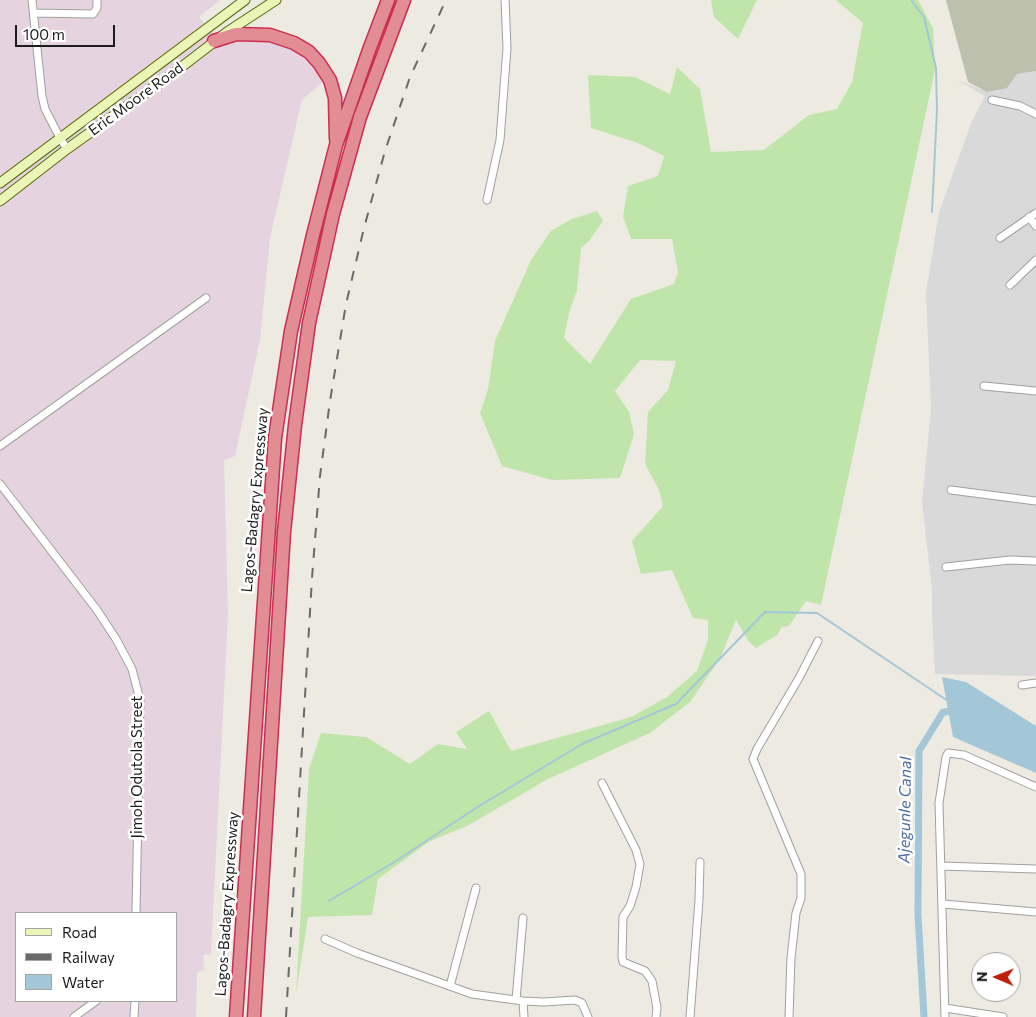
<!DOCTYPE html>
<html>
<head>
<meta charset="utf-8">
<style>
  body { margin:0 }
  #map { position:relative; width:1036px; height:1017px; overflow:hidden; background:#edeae2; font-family:Commissioner,sans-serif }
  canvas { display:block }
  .legend { position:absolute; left:15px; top:912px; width:162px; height:90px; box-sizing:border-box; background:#fff; border:1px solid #a4a4a4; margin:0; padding:6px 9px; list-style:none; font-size:15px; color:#1c1c1c }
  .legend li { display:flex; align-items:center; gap:10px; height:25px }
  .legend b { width:25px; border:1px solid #a4a4a4 }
  .north { position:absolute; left:971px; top:952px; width:50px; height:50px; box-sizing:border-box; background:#fff; border:1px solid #a4a4a4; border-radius:50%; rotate:271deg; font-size:14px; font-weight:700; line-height:20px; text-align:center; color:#1c1c1c }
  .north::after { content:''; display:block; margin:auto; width:18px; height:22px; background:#bc1f0b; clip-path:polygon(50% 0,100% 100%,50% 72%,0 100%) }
  .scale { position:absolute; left:15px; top:25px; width:100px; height:22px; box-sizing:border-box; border:2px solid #1c1c1c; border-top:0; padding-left:6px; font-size:15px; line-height:18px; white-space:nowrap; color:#1c1c1c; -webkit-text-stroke:4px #fff; paint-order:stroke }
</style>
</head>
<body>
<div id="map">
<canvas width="1036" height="1017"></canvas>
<ul class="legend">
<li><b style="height:6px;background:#ebf5b7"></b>Road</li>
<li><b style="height:6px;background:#6a6a6a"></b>Railway</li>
<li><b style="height:14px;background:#a4c7d8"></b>Water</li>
</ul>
<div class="north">N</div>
<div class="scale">100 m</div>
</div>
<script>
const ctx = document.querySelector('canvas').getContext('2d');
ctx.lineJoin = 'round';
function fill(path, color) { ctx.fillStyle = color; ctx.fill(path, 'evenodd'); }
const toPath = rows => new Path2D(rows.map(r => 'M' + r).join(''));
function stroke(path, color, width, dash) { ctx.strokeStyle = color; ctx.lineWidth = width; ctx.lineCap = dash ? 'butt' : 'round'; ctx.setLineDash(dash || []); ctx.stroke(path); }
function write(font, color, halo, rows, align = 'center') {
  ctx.font = font + ' Commissioner,sans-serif'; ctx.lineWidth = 5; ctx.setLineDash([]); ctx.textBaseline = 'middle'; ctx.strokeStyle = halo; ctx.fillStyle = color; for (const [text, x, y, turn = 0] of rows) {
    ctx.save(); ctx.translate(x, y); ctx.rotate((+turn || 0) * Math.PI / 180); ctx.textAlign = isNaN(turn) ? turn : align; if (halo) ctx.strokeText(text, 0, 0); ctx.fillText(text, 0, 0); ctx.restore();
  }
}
fill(toPath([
  [1036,71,1036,676,935,674,932,615,932,590,922,502,931,408,926,293,939,212,972,121,985,96,957,80,988,92,1007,87,1017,74]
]), '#dad9d9');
fill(toPath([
  [0,0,220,0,199,17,222,44,245,38,260,39,294,48,316,71,323,82,302,100,270,238,260,340,235,456,224,460,228,615,211,954,203,955,204,970,197,972,196,1017,0,1017],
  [16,913,176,913,176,1001,16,1001]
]), '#e5d4e0');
fill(toPath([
  [946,0,1036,0,1036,71,1017,74,1007,88,987,92,968,82]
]), '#bec0ae');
fill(toPath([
  [711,0,757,0,738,39,714,17],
  [836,0,918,0,933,28,935,70,821,605,806,601,789,626,782,627,777,635,756,648,749,642,736,620,719,660,690,702,650,733,548,779,467,826,430,841,378,879,372,915,308,917,296,994,309,769,321,733,366,737,410,764,438,744,467,749,456,732,489,711,511,751,631,717,667,697,697,671,708,640,708,620,693,618,672,570,641,574,632,541,663,506,659,490,645,464,648,412,668,390,676,361,640,360,615,391,629,412,634,434,620,478,552,480,502,466,480,413,488,389,495,341,531,260,551,231,572,219,597,211,603,221,589,241,581,248,577,290,569,313,564,338,590,364,631,299,674,284,678,272,672,239,631,239,623,217,628,186,658,176,664,156,638,143,591,128,588,75,635,77,670,94,677,67,700,89,711,152,764,150,809,115,837,109,852,82,863,23]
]), '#c0e5aa');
fill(toPath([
  [942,677,966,682,1036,726,1036,773,953,737]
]), '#a4c7d8');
stroke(toPath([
  [911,0,924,17,936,68,937,110,932,212],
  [329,901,396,861,476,808,582,744,676,704,765,612,817,613,948,701]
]), '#a4c7d8', 2);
stroke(toPath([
  [924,1017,918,915,919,751,943,712,958,711]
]), '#a4c7d8', 7);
const street = toPath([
  [32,0,42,96,45,109,60,138,67,149],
  [34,13,93,14,97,8,97,0],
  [992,100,1020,106,1036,114],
  [487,200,500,140,507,48,505,0],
  [1029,217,1036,226],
  [1000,238,1036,213],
  [1010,285,1036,260],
  [984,386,1036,391],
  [0,446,206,298],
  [0,484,97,610,116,639,132,669,140,700,136,913],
  [951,490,1036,501],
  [946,567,1010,560,1036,561],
  [1022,685,1036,683],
  [602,783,636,850,640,864,636,887,630,906,623,917,622,957,623,962,645,971,652,981,657,1008,656,1017],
  [941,866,1036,869],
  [943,904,1036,912],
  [325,939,357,953,472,994,523,1001,544,1002,575,1000,582,1003,588,1017],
  [450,986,476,888],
  [516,1000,523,918],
  [523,1001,524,1017],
  [945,1008,1003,1017],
  [74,1017,96,1001],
  [134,1017,135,1001],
  [690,1017,699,900,700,862],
  [789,1017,791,958,796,913,801,898,801,874,753,759,757,749,799,678,818,641],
  [945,1017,939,803,946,757,948,753,964,755,1036,787]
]);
const secondary = toPath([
  [0,183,245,0],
  [0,201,67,149,175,72,227,32,276,0]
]);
const highway = toPath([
  [214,41,236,34,270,35,294,43,309,52,319,63,330,80,335,98,336,139],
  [236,1017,275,438,291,331,313,235,336,145,369,50,388,0],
  [254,1017,284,532,295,425,309,323,333,214,360,117,404,0]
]);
stroke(street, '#a0a0a0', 9);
stroke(secondary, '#566b0a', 11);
stroke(highway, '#cc2d52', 15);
stroke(street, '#fff', 7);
stroke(secondary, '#ebf5b7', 9);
stroke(highway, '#e18d93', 12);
stroke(toPath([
  [286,1017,312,578,320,476,330,401,346,304,364,228,385,151,410,77,446,0]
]), '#6a6a6a', 2, [10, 10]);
write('15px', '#1c1c1c', '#fff', [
  ["Eric Moore Road",136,99,-36],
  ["Lagos-Badagry Expressway",255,500,-85],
  ["Jimoh Odutola Street",137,767,-90],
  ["Lagos-Badagry Expressway",227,904,-86]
]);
write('italic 16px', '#4e70a5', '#fff', [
  ["Ajegunle Canal",905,810,-89]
]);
</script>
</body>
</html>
